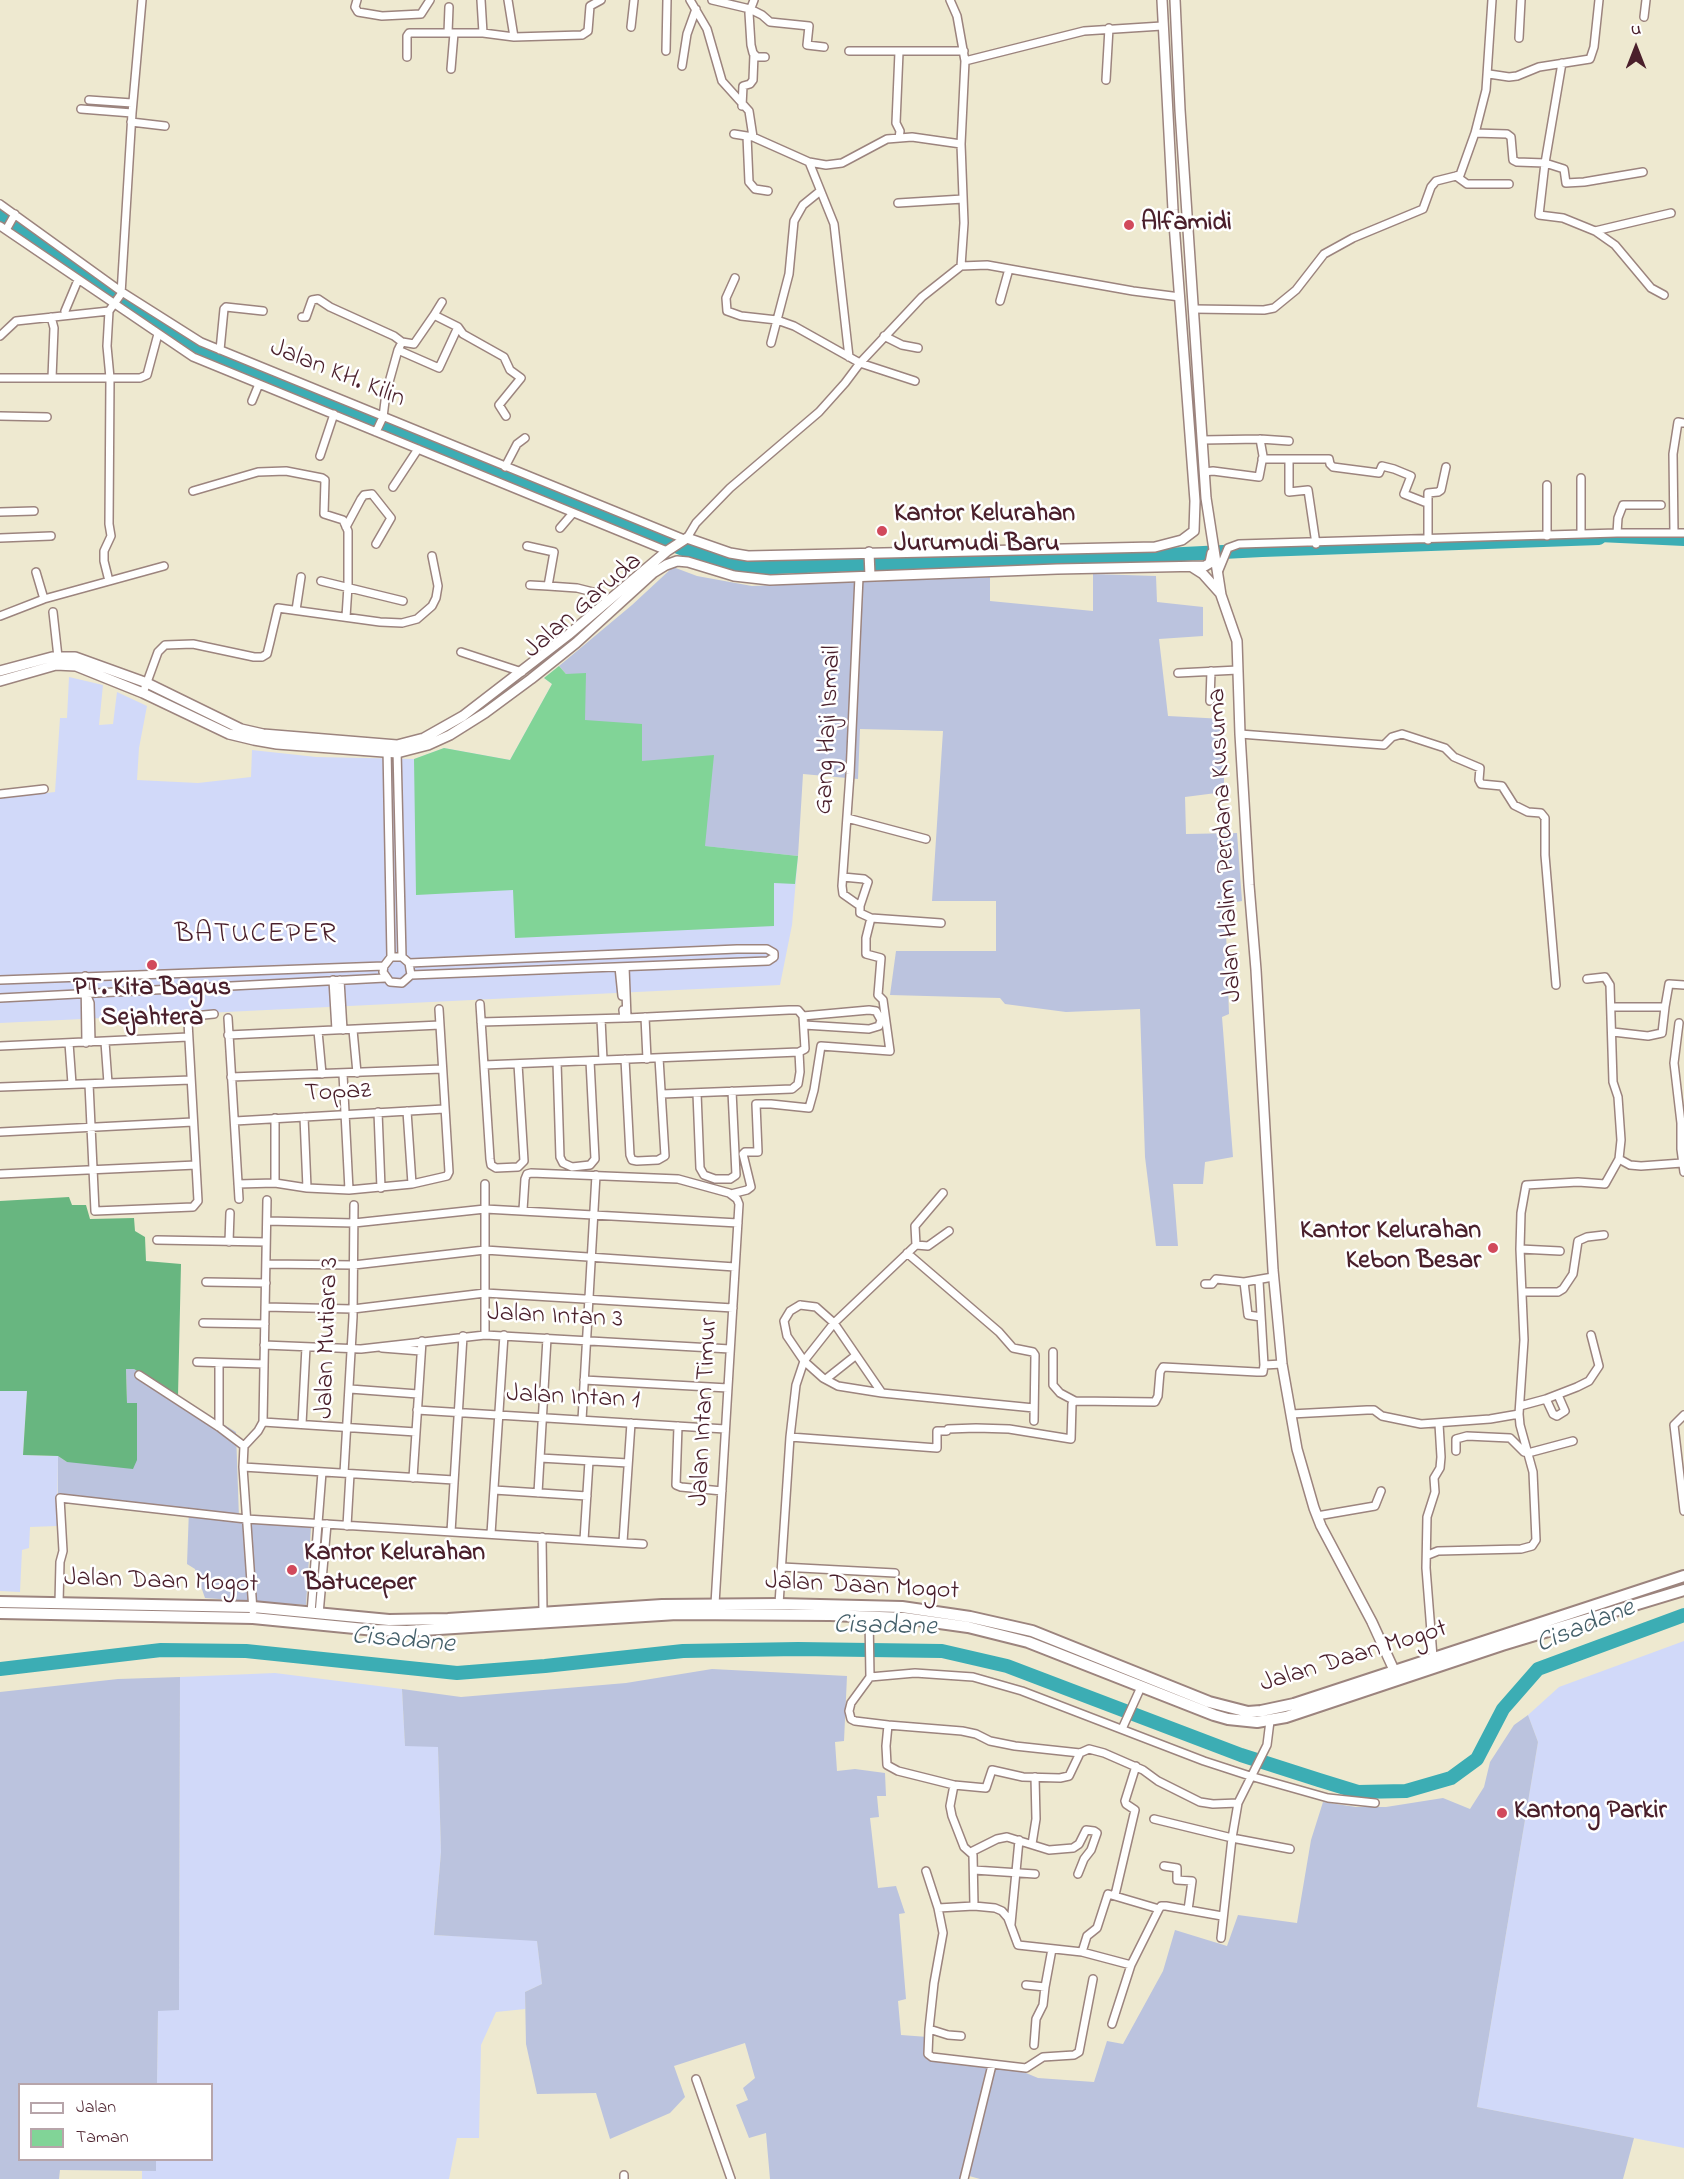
<!DOCTYPE html>
<html>
<head>
<meta charset="utf-8">
<style>
  body { margin:0 }
  #map { position:relative; width:1684px; height:2179px; overflow:hidden; background:#eee9d0; font-family:"Indie Flower",sans-serif }
  canvas { display:block }
  .legend { position:absolute; left:18px; top:2083px; width:195px; height:78px; box-sizing:border-box; background:#fff; border:2px solid #b7a5aa; margin:0; padding:8px 10px; list-style:none; font-size:18px; color:#4a1f2b }
  .legend li { display:flex; align-items:center; gap:12px; height:30px }
  .legend b { width:30px; border:2px solid #b7a5aa }
  .north { position:absolute; left:1606px; top:18px; width:60px; height:60px; -webkit-text-stroke:4px #fff; paint-order:stroke; rotate:0deg; font-size:16px; font-weight:700; line-height:24px; text-align:center; color:#4a1f2b }
  .north::after { content:''; display:block; margin:auto; width:21px; height:27px; background:#4a1f2b; clip-path:polygon(50% 0,100% 100%,50% 72%,0 100%) }
</style>
</head>
<body>
<div id="map">
<canvas width="1684" height="2179"></canvas>
<ul class="legend">
<li><b style="height:8px;background:#fff"></b>Jalan</li>
<li><b style="height:16px;background:#81d497"></b>Taman</li>
</ul>
<div class="north">U</div>
</div>
<script>
const ctx = document.querySelector('canvas').getContext('2d');
ctx.lineJoin = 'round';
function fill(path, color) { ctx.fillStyle = color; ctx.fill(path, 'evenodd'); }
const toPath = rows => new Path2D(rows.map(r => 'M' + r).join(''));
function stroke(path, color, width, dash) { ctx.strokeStyle = color; ctx.lineWidth = width; ctx.lineCap = dash ? 'butt' : 'round'; ctx.setLineDash(dash || []); ctx.stroke(path); }
function write(font, color, halo, rows, align = 'center') {
  ctx.font = font + ' "Indie Flower",sans-serif'; ctx.lineWidth = 5; ctx.setLineDash([]); ctx.textBaseline = 'middle'; ctx.strokeStyle = halo; ctx.fillStyle = color; for (const [text, x, y, turn = 0] of rows) {
    ctx.save(); ctx.translate(x, y); ctx.rotate((+turn || 0) * Math.PI / 180); ctx.textAlign = isNaN(turn) ? turn : align; if (halo) ctx.strokeText(text, 0, 0); ctx.fillText(text, 0, 0); ctx.restore();
  }
}
fill(toPath([
  [559,666,705,845,798,856,792,925,780,985,0,1023,0,798,55,792,60,718,67,718,69,677,103,685,99,725,113,724,117,692,147,706,139,748,137,780,198,783,251,777,252,750,316,757,414,759,444,748,510,760,552,684,544,678],
  [0,1391,27,1391,23,1455,58,1456,57,1526,30,1527,29,1548,22,1550,20,1592,0,1591],
  [1684,1641,1684,2148,1477,2107,1538,1742,1528,1715,1559,1687],
  [275,1673,402,1689,405,1745,438,1746,441,1852,434,1935,537,1940,542,1984,525,1992,525,2009,496,2012,481,2045,479,2138,457,2138,449,2179,142,2179,142,2171,156,2171,156,2160,212,2160,212,2084,157,2084,158,2010,179,2009,180,1677]
]), '#d1d9f9');
fill(toPath([
  [673,567,697,576,752,586,990,577,990,601,1093,611,1093,574,1156,576,1157,602,1203,607,1203,636,1159,639,1168,716,1224,719,1224,792,1185,797,1186,834,1237,833,1242,901,1225,904,1229,1014,1222,1017,1233,1157,1205,1162,1203,1184,1173,1184,1178,1246,1156,1246,1145,1157,1140,1009,1066,1012,1005,1004,1000,998,890,995,896,951,996,951,996,901,932,901,943,731,860,729,858,779,803,774,798,856,705,846,642,761,585,720,585,674,566,674,559,666,632,605],
  [126,1369,134,1369,236,1432,239,1518,311,1527,306,1605,205,1598,195,1569,187,1564,189,1509,58,1495,58,1456,67,1462,136,1403,127,1403],
  [712,1669,847,1676,844,1741,835,1742,837,1771,855,1769,885,1773,886,1796,877,1796,879,1817,870,1818,878,1888,896,1886,905,1913,899,1914,906,1999,898,2001,901,2035,928,2037,926,2055,1014,2068,1038,2078,1094,2082,1107,2041,1123,2044,1163,1971,1175,1930,1227,1946,1238,1915,1297,1923,1311,1840,1323,1802,1356,1807,1386,1807,1443,1798,1470,1809,1484,1787,1490,1762,1514,1725,1528,1715,1538,1742,1477,2107,1634,2138,1623,2179,980,2179,962,2174,961,2179,770,2179,766,2133,749,2138,736,2105,748,2100,743,2088,755,2078,745,2043,674,2066,685,2097,670,2113,610,2139,596,2093,537,2094,526,2044,525,1992,542,1984,537,1941,434,1935,441,1852,438,1747,405,1746,402,1689,461,1697,626,1683],
  [180,1677,179,2010,158,2011,157,2084,20,2084,20,2160,156,2160,156,2171,60,2170,59,2179,0,2179,0,1692,118,1679]
]), '#bbc3de');
fill(toPath([
  [559,666,566,674,586,673,585,720,642,724,642,761,714,755,705,846,798,856,795,884,774,883,774,926,515,938,513,890,416,895,414,759,444,748,510,760,552,684,544,678]
]), '#81d497');
fill(toPath([
  [69,1197,72,1205,86,1205,90,1219,134,1218,135,1231,145,1237,146,1261,181,1264,178,1396,134,1369,126,1369,127,1403,137,1403,137,1460,133,1469,67,1462,58,1456,23,1455,27,1391,0,1391,0,1201]
]), '#68b680');
stroke(toPath([
  [1599,538,1684,542]
]), '#3cadb4', 8);
stroke(toPath([
  [0,213,187,342,688,551,722,563,747,568,894,563,1086,559,1262,550,1599,538],
  [0,1669,161,1650,246,1651,457,1673,545,1666,683,1651,798,1649,942,1651,1007,1666,1241,1755,1319,1780,1358,1792,1406,1791,1451,1778,1477,1759,1503,1709,1538,1669,1684,1615]
]), '#3cadb4', 14);
const minor = toPath([
  [357,0,355,7,358,12,382,16,421,14,430,0],
  [481,0,483,33],
  [508,0,514,37],
  [690,0,707,29,722,81,749,111,753,137],
  [712,0,750,9,762,15,770,22,809,26,807,45,824,47],
  [754,0,749,13,751,45,753,53,757,57,765,57],
  [950,0,957,16,965,61,961,144,964,223,961,266],
  [1644,17,1646,0],
  [631,27,634,0],
  [448,33,449,7],
  [1519,38,1521,0],
  [666,51,667,0],
  [849,51,964,51],
  [899,52,896,123,900,131,899,138],
  [407,57,407,36,409,33,483,33,514,37,582,35,588,31,590,6,601,0],
  [965,61,1084,31,1162,26],
  [682,66,687,34,696,9],
  [451,69,454,33],
  [1489,74,1509,77,1517,76,1539,67,1590,59,1594,47,1599,0],
  [1106,80,1109,28],
  [89,100,132,103],
  [742,106,743,86,750,84,753,80,754,54],
  [81,109,132,113],
  [131,122,165,126],
  [1475,133,1507,134,1511,137,1513,160,1517,162,1545,163,1562,63],
  [734,134,753,137,809,162,826,165,842,163,887,139,912,137,961,144],
  [747,136,749,182,755,189,768,191],
  [809,162,834,224,849,357],
  [1643,172,1584,182,1566,183,1564,169,1545,163,1539,215,1563,218,1595,231,1615,245,1651,288,1664,295],
  [1456,176,1467,184,1509,184],
  [898,203,963,199],
  [0,204,122,292,201,342,684,539],
  [0,226,193,357,667,551],
  [6,230,15,214],
  [1595,231,1671,213],
  [735,278,726,298,727,311,741,316,777,320,794,326,860,363,915,381],
  [1000,301,1009,269],
  [1193,309,1264,310,1274,308,1296,290,1324,254,1353,238,1423,209,1431,187,1436,181,1460,175,1475,133,1486,90,1492,0],
  [65,311,78,280],
  [109,311,107,346,110,378,109,524,111,536,104,551,104,561,109,581],
  [434,315,442,302],
  [51,317,54,328,52,378],
  [302,317,306,317,312,300,318,299,330,307,394,336,402,342],
  [0,336,16,321,109,311,121,294,132,113,142,0],
  [884,336,902,345,918,348],
  [771,343,789,274,794,221,803,205,819,192],
  [220,350,224,309,226,307,263,311],
  [398,350,439,368,458,327],
  [0,378,140,378,147,375,158,334],
  [252,401,259,384],
  [0,416,47,417],
  [376,432,383,417,386,393,398,350,402,342,414,344,434,315,458,327,463,334,504,357,510,370,521,378,499,405,506,416],
  [1202,440,1260,439,1289,441],
  [320,456,334,414],
  [1262,459,1329,459,1330,464,1333,467,1379,473,1382,466,1394,469,1411,476,1404,494,1427,503],
  [1289,459,1289,492,1308,490,1316,544],
  [505,467,517,444,525,438],
  [1204,472,1213,471,1259,477,1263,456,1260,439],
  [1581,478,1581,534],
  [393,487,418,449],
  [193,491,258,472,286,471,322,478,325,480,324,514,343,520,348,531,348,586,346,617],
  [0,512,34,511],
  [346,527,361,499,364,495,372,494,391,518,376,544],
  [560,528,573,513],
  [1617,533,1618,518,1623,505,1661,505],
  [1674,533,1673,454,1678,422,1684,423],
  [1547,536,1547,485],
  [0,538,51,536],
  [687,538,696,523,730,488,819,412,845,383,860,363,922,297,961,266,987,265,1133,291,1180,297],
  [1428,540,1428,493,1438,492,1441,490,1446,467],
  [527,546,554,552,548,586,530,585],
  [1219,570,1228,548,1239,544,1617,533,1684,533],
  [36,572,44,599],
  [859,577,850,774,842,886,843,894,860,906],
  [321,581,403,601],
  [548,586,577,588,601,594,607,601],
  [296,610,301,577],
  [53,612,58,657],
  [0,616,44,599,164,566],
  [461,652,522,672],
  [1178,673,1238,670],
  [143,693,158,652,165,645,193,644,254,657,262,657,267,654,270,642,278,608,380,622,402,623,417,619,432,606,436,598,438,586,432,556],
  [1210,701,1211,671],
  [1240,734,1384,745,1392,737,1402,734,1445,748,1454,757,1480,768,1479,780,1481,784,1502,786,1514,805,1528,812,1541,813,1545,818,1545,855,1556,985],
  [387,748,391,957,384,966,383,972,390,982,402,983,411,975,409,963,402,957,391,957],
  [397,750,402,957],
  [0,794,44,789],
  [847,818,926,839],
  [843,877,864,879,868,882,860,906,860,913,871,918,941,923],
  [409,963,737,949,767,949,774,953,774,957,768,961,411,975],
  [619,967,622,996],
  [625,967,627,1018,789,1010,798,1010,803,1016,805,1049,799,1052,800,1072,798,1084,792,1089,662,1094],
  [85,976,86,1043],
  [1587,979,1605,977,1610,985,1613,1082,1618,1097,1621,1140,1619,1159],
  [0,980,384,966],
  [333,980,336,1030],
  [340,980,343,1030],
  [86,994,90,1003,91,1042],
  [0,998,385,978],
  [480,1004,490,1159,491,1165,496,1168,518,1167,524,1161,518,1064],
  [1611,1007,1665,1007,1669,984,1684,985],
  [803,1016,869,1010,876,1011,881,1020,879,1026,869,1029,804,1025],
  [645,1017,647,1059],
  [228,1018,239,1199],
  [601,1019,603,1060],
  [481,1022,624,1018,623,1010],
  [1679,1023,1674,1063,1681,1123,1681,1149,1684,1172],
  [353,1030,357,1073],
  [318,1031,322,1074],
  [1613,1032,1648,1036,1662,1033,1665,1007],
  [228,1035,440,1025],
  [105,1042,108,1083],
  [69,1043,72,1084],
  [0,1046,188,1037],
  [625,1059,630,1155,632,1160,637,1161,658,1160,665,1156,659,1058],
  [557,1062,560,1157,563,1163,572,1167,590,1165,595,1159,590,1061],
  [484,1065,799,1052],
  [343,1074,349,1190],
  [231,1077,442,1069],
  [89,1084,95,1211,193,1207,198,1201,188,1022,189,1017,193,1016,214,1014],
  [0,1087,191,1080],
  [697,1093,700,1168,704,1175,715,1179,730,1179,736,1175,732,1091],
  [407,1111,412,1184],
  [378,1112,381,1188],
  [304,1117,307,1188],
  [275,1118,275,1183],
  [235,1121,444,1109],
  [0,1132,193,1122],
  [0,1174,196,1165],
  [238,1184,275,1183,307,1188,349,1190,412,1184,447,1176,449,1172,439,1009],
  [485,1184,485,1335],
  [731,1194,747,1190,751,1187,743,1154,745,1152,758,1152,756,1104,771,1104,809,1108,814,1090,821,1046,890,1051,883,1000,878,995,881,958,866,954,866,938,871,918],
  [523,1210,525,1179,527,1174,531,1173,678,1179,729,1193,737,1199,739,1204,715,1604],
  [267,1221,354,1223,485,1209,738,1223],
  [157,1240,266,1242],
  [229,1242,230,1213],
  [916,1245,915,1226,943,1193],
  [1520,1249,1560,1251],
  [907,1253,999,1332,1013,1348,1033,1352,1035,1355,1034,1421],
  [266,1264,354,1265,485,1250,735,1267],
  [1259,1281,1264,1365],
  [206,1282,266,1283],
  [1244,1282,1248,1315,1261,1317],
  [1205,1284,1212,1284,1216,1279,1244,1282,1273,1277],
  [1522,1292,1558,1292,1563,1289,1573,1274,1578,1241,1587,1237,1604,1235],
  [800,1305,816,1307,834,1323,882,1393,838,1386,823,1378,804,1361,787,1336,784,1321,790,1311,800,1305],
  [265,1307,353,1309,485,1293,733,1308],
  [203,1323,265,1324],
  [264,1345,361,1349,485,1335,730,1349],
  [382,1348,421,1351],
  [1053,1352,1053,1385,1060,1393,1075,1401,1155,1402,1158,1396,1160,1372,1163,1367,1257,1372,1263,1372,1264,1365,1282,1364],
  [197,1362,264,1364],
  [219,1363,219,1427],
  [139,1375,219,1427,244,1446,243,1467,253,1611],
  [826,1379,855,1356],
  [584,1380,728,1388],
  [350,1389,418,1394],
  [882,1393,1034,1408],
  [1546,1399,1553,1414,1557,1416,1565,1411,1558,1395],
  [1520,1406,1546,1399,1577,1387,1589,1381,1599,1366,1591,1335],
  [417,1410,725,1429],
  [1291,1414,1367,1410,1374,1410,1382,1416,1421,1424,1490,1419,1519,1414],
  [1684,1415,1674,1425,1684,1511],
  [582,1420,596,1175],
  [263,1422,416,1432],
  [302,1424,306,1347],
  [678,1426,676,1485,681,1487,722,1491],
  [790,1437,937,1448,937,1431,947,1431,948,1429,976,1428,1009,1429,1071,1439,1072,1404,1075,1401],
  [244,1446,258,1431,263,1422,267,1200],
  [1456,1451,1456,1439,1467,1436,1510,1438,1524,1452,1528,1453,1573,1441],
  [540,1458,628,1463],
  [243,1467,454,1480],
  [344,1473,353,1317,354,1205],
  [413,1478,422,1341],
  [494,1490,587,1496],
  [538,1493,547,1338],
  [1317,1516,1375,1506,1381,1491],
  [347,1526,350,1474],
  [451,1532,463,1336],
  [491,1534,504,1335],
  [542,1537,543,1612],
  [584,1540,589,1461],
  [623,1542,631,1423],
  [1428,1555,1438,1551,1521,1549,1532,1546,1536,1540,1533,1472,1520,1425,1519,1414,1524,1340,1520,1249,1521,1213,1526,1185,1578,1182,1605,1184,1619,1159,1630,1165,1641,1166,1682,1163],
  [782,1567,895,1573],
  [59,1603,60,1562,63,1551,60,1498,246,1519,643,1544],
  [779,1604,790,1437,796,1385,804,1361,834,1323,916,1245,928,1246,949,1231],
  [311,1613,322,1472],
  [319,1614,327,1524],
  [869,1616,870,1677,851,1703,849,1711,851,1719,855,1721,888,1725,886,1746,887,1765,898,1771,954,1785,950,1806,952,1816,964,1847,973,1855,974,1906],
  [1433,1657,1426,1568,1427,1517,1435,1492,1434,1478,1440,1468,1441,1457,1439,1424],
  [870,1677,915,1673,973,1677,1022,1691,1204,1761,1250,1776,1328,1798,1375,1803],
  [888,1725,962,1731,976,1734,990,1741,1015,1746,1080,1753,1089,1749,1104,1753,1143,1770,1158,1781,1200,1802,1213,1804,1238,1803],
  [1122,1729,1141,1687],
  [954,1785,986,1788,992,1770,1023,1777,1060,1778,1069,1776,1080,1753],
  [1154,1819,1232,1838,1290,1849],
  [1032,1844,1036,1819,1035,1777],
  [971,1852,997,1839,1007,1837,1049,1850,1073,1848,1079,1844,1086,1830,1094,1831,1097,1833,1091,1850,1084,1859,1078,1874],
  [1164,1866,1177,1868,1177,1880,1192,1881,1188,1910],
  [974,1870,1035,1874],
  [926,1871,938,1908,943,1933,934,1983,929,2029,928,2054,932,2057,1026,2068,1043,2057,1074,2055,1079,2052,1093,1979],
  [1115,1895,1135,1810,1126,1804,1125,1801,1136,1766],
  [938,1908,974,1906,995,1908,1002,1911,1008,1918,1018,1945,1082,1952,1131,1965],
  [1011,1924,1019,1840],
  [1221,1938,1232,1838,1238,1803,1267,1745,1270,1721],
  [1082,1952,1087,1936,1097,1928,1108,1894,1159,1909,1161,1906,1166,1906,1222,1916],
  [1026,1985,1045,1987,1052,1949],
  [1112,2024,1131,1965,1159,1909],
  [929,2029,948,2035,961,2036],
  [1034,2045,1036,2019,1043,2005,1045,1987],
  [696,2079,731,2179],
  [624,2179,624,2175],
  [964,2179,992,2065]
]);
const secondary = toPath([
  [1175,0,1180,110,1206,498,1221,595,1237,641,1240,734,1249,885,1256,970,1273,1270,1282,1364,1297,1449,1314,1508,1321,1526,1372,1622,1394,1670],
  [869,552,870,576],
  [1192,567,1203,574,1220,593],
  [0,671,52,657,75,657,147,683,241,729,263,734,397,745,424,738,463,716,568,635,667,551,687,538,730,553,748,556,1155,547,1182,540,1194,531,1195,501,1173,210,1162,0],
  [0,681,56,665,76,666,143,693,229,734,254,740,277,744,397,753,428,745,450,735,485,713,531,679,576,643,653,573,666,565,677,561,688,562,734,576,770,580,1057,569,1205,566,1210,563,1212,553]
]);
const trunk = toPath([
  [0,1602,253,1607,389,1620,448,1619,662,1605,779,1604,902,1607,970,1617,1032,1631,1209,1702,1248,1712,1261,1711,1294,1704,1684,1576],
  [0,1613,253,1618,375,1630,407,1631,677,1614,830,1615,904,1618,968,1627,1028,1642,1214,1715,1228,1719,1257,1722,1286,1717,1502,1645,1684,1590]
]);
stroke(minor, '#9c847e', 10);
stroke(secondary, '#9c847e', 12);
stroke(trunk, '#9c847e', 14);
stroke(minor, '#fff', 7);
stroke(secondary, '#fff', 9);
stroke(trunk, '#fff', 10);
for (const [x, y, r, color] of [
  [1129,225,6,"#d1495b"],
  [882,531,6,"#d1495b"],
  [152,965,6,"#d1495b"],
  [1493,1248,6,"#d1495b"],
  [292,1570,6,"#d1495b"],
  [1502,1813,6,"#d1495b"]
]) { const dot = new Path2D(); dot.arc(x, y, r, 0, 2 * Math.PI); ctx.fillStyle = color; ctx.fill(dot); stroke(dot, '#fff', 2); }
write('bold 26px', '#4a1f2b', '#fff', [
  ["Alfamidi",1141,225],
  ["Kantor Kelurahan",894,516],
  ["Jurumudi Baru",894,546],
  ["PT. Kita Bagus",152,990,"center"],
  ["Sejahtera",152,1020,"center"],
  ["Kantor Kelurahan",1481,1233,"right"],
  ["Kebon Besar",1481,1263,"right"],
  ["Kantor Kelurahan",304,1555],
  ["Batuceper",304,1585],
  ["Kantong Parkir",1514,1813]
], 'left');
write('26px', '#4a1f2b', '#fff', [
  ["Jalan KH. Kilin",337,375,22],
  ["Jalan Garuda",584,607,-41],
  ["Gang Haji Ismail",830,730,-87],
  ["Jalan Halim Perdana Kusuma",1227,845,-93],
  ["Topaz",338,1094,-3],
  ["Jalan Intan 3",555,1318,3],
  ["Jalan Mutiara 3",329,1338,-88],
  ["Jalan Intan 1",573,1399,3],
  ["Jalan Intan Timur",706,1412,-87],
  ["Jalan Daan Mogot",161,1583,2],
  ["Jalan Daan Mogot",862,1588,3],
  ["Jalan Daan Mogot",1354,1658,-17]
]);
write('italic 27px', '#445f69', '#fff', [
  ["Cisadane",885,1628,1],
  ["Cisadane",1586,1628,-22],
  ["Cisadane",403,1642,5]
]);
ctx.letterSpacing = '1.5px';
write('28px', '#4a1f2b', '#fff', [
  ["BATUCEPER",256,936]
]);
ctx.letterSpacing = '0px';
</script>
</body>
</html>
